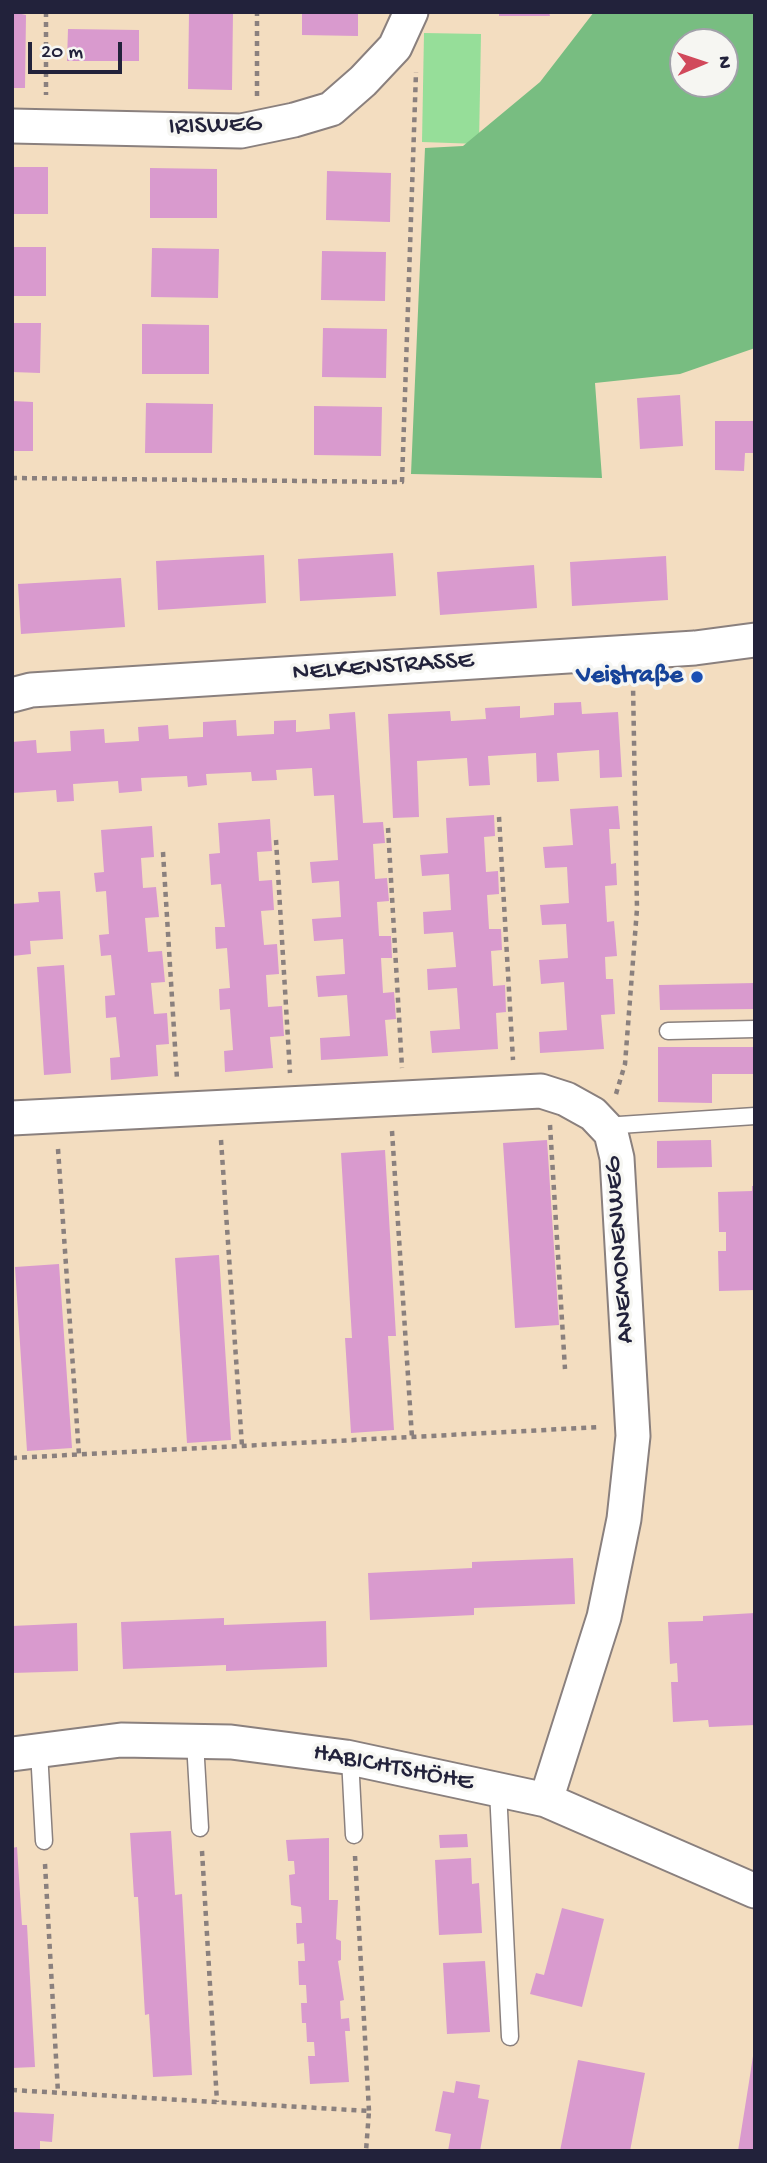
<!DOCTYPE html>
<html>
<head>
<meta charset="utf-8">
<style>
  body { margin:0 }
  #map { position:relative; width:767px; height:2163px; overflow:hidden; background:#f3ddc0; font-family:"Gochi Hand",sans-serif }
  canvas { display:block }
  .frame { position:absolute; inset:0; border:14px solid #22223b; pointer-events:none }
  .north { position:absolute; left:669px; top:28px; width:70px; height:70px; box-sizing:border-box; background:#f6f6f2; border:2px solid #a1a1a9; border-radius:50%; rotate:88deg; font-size:19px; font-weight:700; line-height:28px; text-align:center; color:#22223b }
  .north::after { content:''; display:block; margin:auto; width:24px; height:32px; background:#d1495b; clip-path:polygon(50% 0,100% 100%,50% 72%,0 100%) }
  .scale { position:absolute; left:28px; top:42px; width:94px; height:32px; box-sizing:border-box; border:4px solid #22223b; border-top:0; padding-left:9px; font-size:21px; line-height:24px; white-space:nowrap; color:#22223b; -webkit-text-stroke:5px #f6f6f2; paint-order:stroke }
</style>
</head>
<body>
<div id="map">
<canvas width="767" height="2163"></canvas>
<div class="frame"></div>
<div class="north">N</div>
<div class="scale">20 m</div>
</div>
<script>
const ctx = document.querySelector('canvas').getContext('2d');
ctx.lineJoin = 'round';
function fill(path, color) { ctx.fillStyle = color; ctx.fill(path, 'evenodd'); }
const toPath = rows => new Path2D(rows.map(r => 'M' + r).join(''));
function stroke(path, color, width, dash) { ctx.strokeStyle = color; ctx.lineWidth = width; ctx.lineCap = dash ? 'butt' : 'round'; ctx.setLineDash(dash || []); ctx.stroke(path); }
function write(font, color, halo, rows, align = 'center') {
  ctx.font = font + ' "Gochi Hand",sans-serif'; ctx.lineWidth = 7; ctx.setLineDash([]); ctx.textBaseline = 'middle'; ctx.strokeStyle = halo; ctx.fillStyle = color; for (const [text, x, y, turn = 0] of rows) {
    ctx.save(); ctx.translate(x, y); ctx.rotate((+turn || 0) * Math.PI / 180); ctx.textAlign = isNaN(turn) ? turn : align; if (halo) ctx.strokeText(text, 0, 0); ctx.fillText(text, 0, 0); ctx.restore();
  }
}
fill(toPath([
  [424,33,481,34,479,144,422,142]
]), '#96de99');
fill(toPath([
  [594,12,755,12,755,348,680,374,595,383,602,478,411,474,425,148,463,146,540,82],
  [683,42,725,42,725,84,683,84]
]), '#78bd81');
fill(toPath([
  [12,12,26,15,25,88,12,88],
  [189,12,233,12,232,90,188,89],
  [302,12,358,12,358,36,302,35],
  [499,12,549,12,550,16,499,16],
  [68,29,139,30,139,61,67,61],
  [12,167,48,167,48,214,12,214],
  [150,168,217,169,217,218,150,218],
  [327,171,391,173,390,222,326,220],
  [12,247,46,247,46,296,12,296],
  [152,248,219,249,218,298,151,297],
  [322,251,386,252,385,301,321,300],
  [12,323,41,323,40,373,12,372],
  [142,324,209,325,209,374,142,374],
  [323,328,387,329,386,378,322,377],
  [680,395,683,446,640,449,637,398],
  [12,401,33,402,33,451,12,451],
  [146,403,213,404,212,453,145,453],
  [314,406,382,407,381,456,314,455],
  [715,421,755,421,755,453,745,453,744,471,715,470],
  [393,553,396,596,300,601,298,559],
  [264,555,266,603,158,610,156,561],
  [666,556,668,600,572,606,570,562],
  [534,565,537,608,440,615,437,572],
  [121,578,125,627,21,634,18,584],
  [581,702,582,714,618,712,622,777,600,778,599,750,557,753,559,781,537,782,536,753,488,756,490,785,469,786,467,758,417,761,419,817,393,818,388,714,450,711,451,721,486,719,485,708,520,706,520,718,554,715,554,703],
  [355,712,363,823,383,822,385,843,373,844,375,879,387,878,389,901,377,902,379,936,391,936,392,958,381,958,383,993,394,992,396,1019,385,1020,388,1056,321,1060,320,1038,350,1036,347,995,318,997,316,976,345,974,343,939,314,941,312,919,341,917,339,881,312,883,310,862,338,860,334,795,314,796,312,768,276,770,277,780,252,781,251,772,206,774,207,785,188,787,187,776,141,778,142,791,119,793,118,781,73,784,74,801,57,802,56,790,12,793,12,742,36,740,37,753,71,751,70,731,104,729,105,743,139,741,138,727,168,725,169,739,203,737,203,722,236,720,237,736,274,734,274,721,296,720,296,732,330,729,329,714],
  [618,806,620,829,609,829,611,864,616,863,617,885,605,886,607,922,614,921,617,956,605,957,606,979,613,979,615,1014,601,1015,604,1049,540,1053,539,1032,567,1030,564,982,541,984,539,960,568,958,566,924,542,925,540,905,569,903,567,867,545,868,543,847,573,845,570,809],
  [494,815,495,836,484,837,486,872,498,871,499,894,487,895,489,929,501,929,502,950,491,951,493,986,505,985,506,1012,496,1013,498,1049,432,1053,430,1031,460,1029,457,988,428,990,427,969,456,967,453,932,424,934,423,912,451,910,449,874,422,876,420,855,448,853,446,818],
  [270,819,272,851,257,852,259,881,272,880,274,910,261,911,264,945,277,944,279,974,266,975,268,1007,282,1006,284,1036,270,1037,273,1068,225,1072,224,1051,233,1050,230,1009,220,1010,219,989,230,988,227,948,216,949,215,927,225,927,221,884,211,885,209,854,220,853,218,823],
  [152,826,154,857,141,858,143,888,156,887,159,917,145,918,148,952,162,951,165,982,151,983,154,1014,167,1013,169,1044,156,1045,158,1076,111,1080,110,1058,120,1057,116,1017,106,1018,105,996,115,995,111,955,101,956,99,935,109,934,106,891,96,892,94,873,104,872,101,830],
  [60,891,63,939,30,941,31,954,12,956,12,904,39,902,38,892],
  [64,965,71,1073,44,1075,37,967],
  [755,983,755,1009,660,1010,659,985],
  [658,1047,755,1047,755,1074,712,1074,712,1103,658,1102],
  [547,1140,559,1325,515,1328,503,1143],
  [711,1140,712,1167,657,1168,657,1141],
  [385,1150,396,1336,388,1336,394,1430,351,1433,345,1338,352,1338,341,1153],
  [752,1186,755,1186,755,1290,719,1291,718,1251,726,1251,726,1232,719,1232,718,1192,752,1191],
  [219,1255,231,1440,187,1443,175,1258],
  [59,1264,72,1448,27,1451,15,1267],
  [573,1558,575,1604,474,1608,474,1615,370,1620,368,1573,472,1568,472,1562],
  [755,1613,755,1725,709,1727,708,1720,673,1722,671,1682,678,1682,677,1663,670,1664,668,1622,703,1621,703,1616],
  [224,1618,224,1625,326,1621,327,1667,226,1671,226,1665,123,1669,121,1622],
  [77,1623,78,1671,12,1673,12,1626],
  [171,1831,175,1895,182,1894,192,2075,153,2077,149,2014,145,2015,138,1897,134,1897,130,1833],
  [467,1834,468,1847,440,1848,439,1835],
  [329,1838,329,1900,338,1900,336,1939,341,1941,341,1960,338,1961,344,2000,340,2001,341,2019,349,2018,350,2031,345,2031,349,2082,310,2084,308,2056,315,2056,314,2042,307,2042,306,2023,302,2023,301,2003,307,2003,306,1985,299,1985,298,1961,305,1961,304,1943,297,1944,296,1923,302,1923,301,1907,291,1905,289,1875,295,1874,294,1861,288,1861,286,1840],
  [17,1847,22,1925,27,1925,35,2067,12,2068,12,1848],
  [471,1858,472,1884,479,1883,482,1933,439,1935,435,1860],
  [562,1908,604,1919,582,2007,530,1994,536,1973,544,1975],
  [485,1961,490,2032,447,2034,443,1963],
  [753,2056,755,2151,738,2151,749,2082],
  [578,2060,645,2073,630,2151,560,2151],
  [456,2081,480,2085,478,2098,489,2100,480,2151,448,2151,451,2134,435,2131,443,2091,454,2093],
  [12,2112,54,2114,52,2142,40,2141,40,2151,12,2151]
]), '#d99ace');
const service = toPath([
  [668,1031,755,1029],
  [604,1126,755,1116],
  [195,1742,200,1828],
  [39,1751,44,1841],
  [350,1758,354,1835],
  [498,1790,510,2037]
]);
const minor = toPath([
  [12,126,241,131,294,120,331,109,363,81,395,47,411,12],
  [12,695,31,690,695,648,755,640],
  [12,1118,541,1091,566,1099,593,1114,611,1133,617,1158,633,1436,624,1519,604,1617,546,1800],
  [12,1754,121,1740,231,1742,346,1757,546,1800,755,1891]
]);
stroke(service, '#8a807e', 19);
stroke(minor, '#8a807e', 37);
stroke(toPath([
  [46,12,46,95],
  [257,96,257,12],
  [12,478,402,482,416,72],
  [499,817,513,1060],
  [388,828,402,1068],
  [276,840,290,1073],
  [163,852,177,1079],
  [616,1094,625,1064,637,909,633,684],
  [550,1125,565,1369],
  [392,1131,412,1437],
  [221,1140,242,1446],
  [58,1149,79,1455],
  [12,1458,601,1427],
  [202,1851,217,2102],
  [355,1856,369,2111],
  [45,1864,58,2093],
  [12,2090,369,2111,366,2151]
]), '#8a807e', 4.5, [5, 5]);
stroke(service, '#fff', 16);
stroke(minor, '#fff', 33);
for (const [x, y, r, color] of [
  [697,677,7,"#1a4fb4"]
]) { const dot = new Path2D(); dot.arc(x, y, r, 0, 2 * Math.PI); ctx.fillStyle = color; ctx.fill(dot); stroke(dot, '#f6f6f2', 2.5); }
write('26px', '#22223b', '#f6f6f2', [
  ["IRISWEG",215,127,-2],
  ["NELKENSTRASSE",383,668,-4],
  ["ANEMONENWEG",621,1250,-94],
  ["HABICHTSHÖHE",393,1769,11]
]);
write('bold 26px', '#164399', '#f6f6f2', [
  ["Veistraße",683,677]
], 'right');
</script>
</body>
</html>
